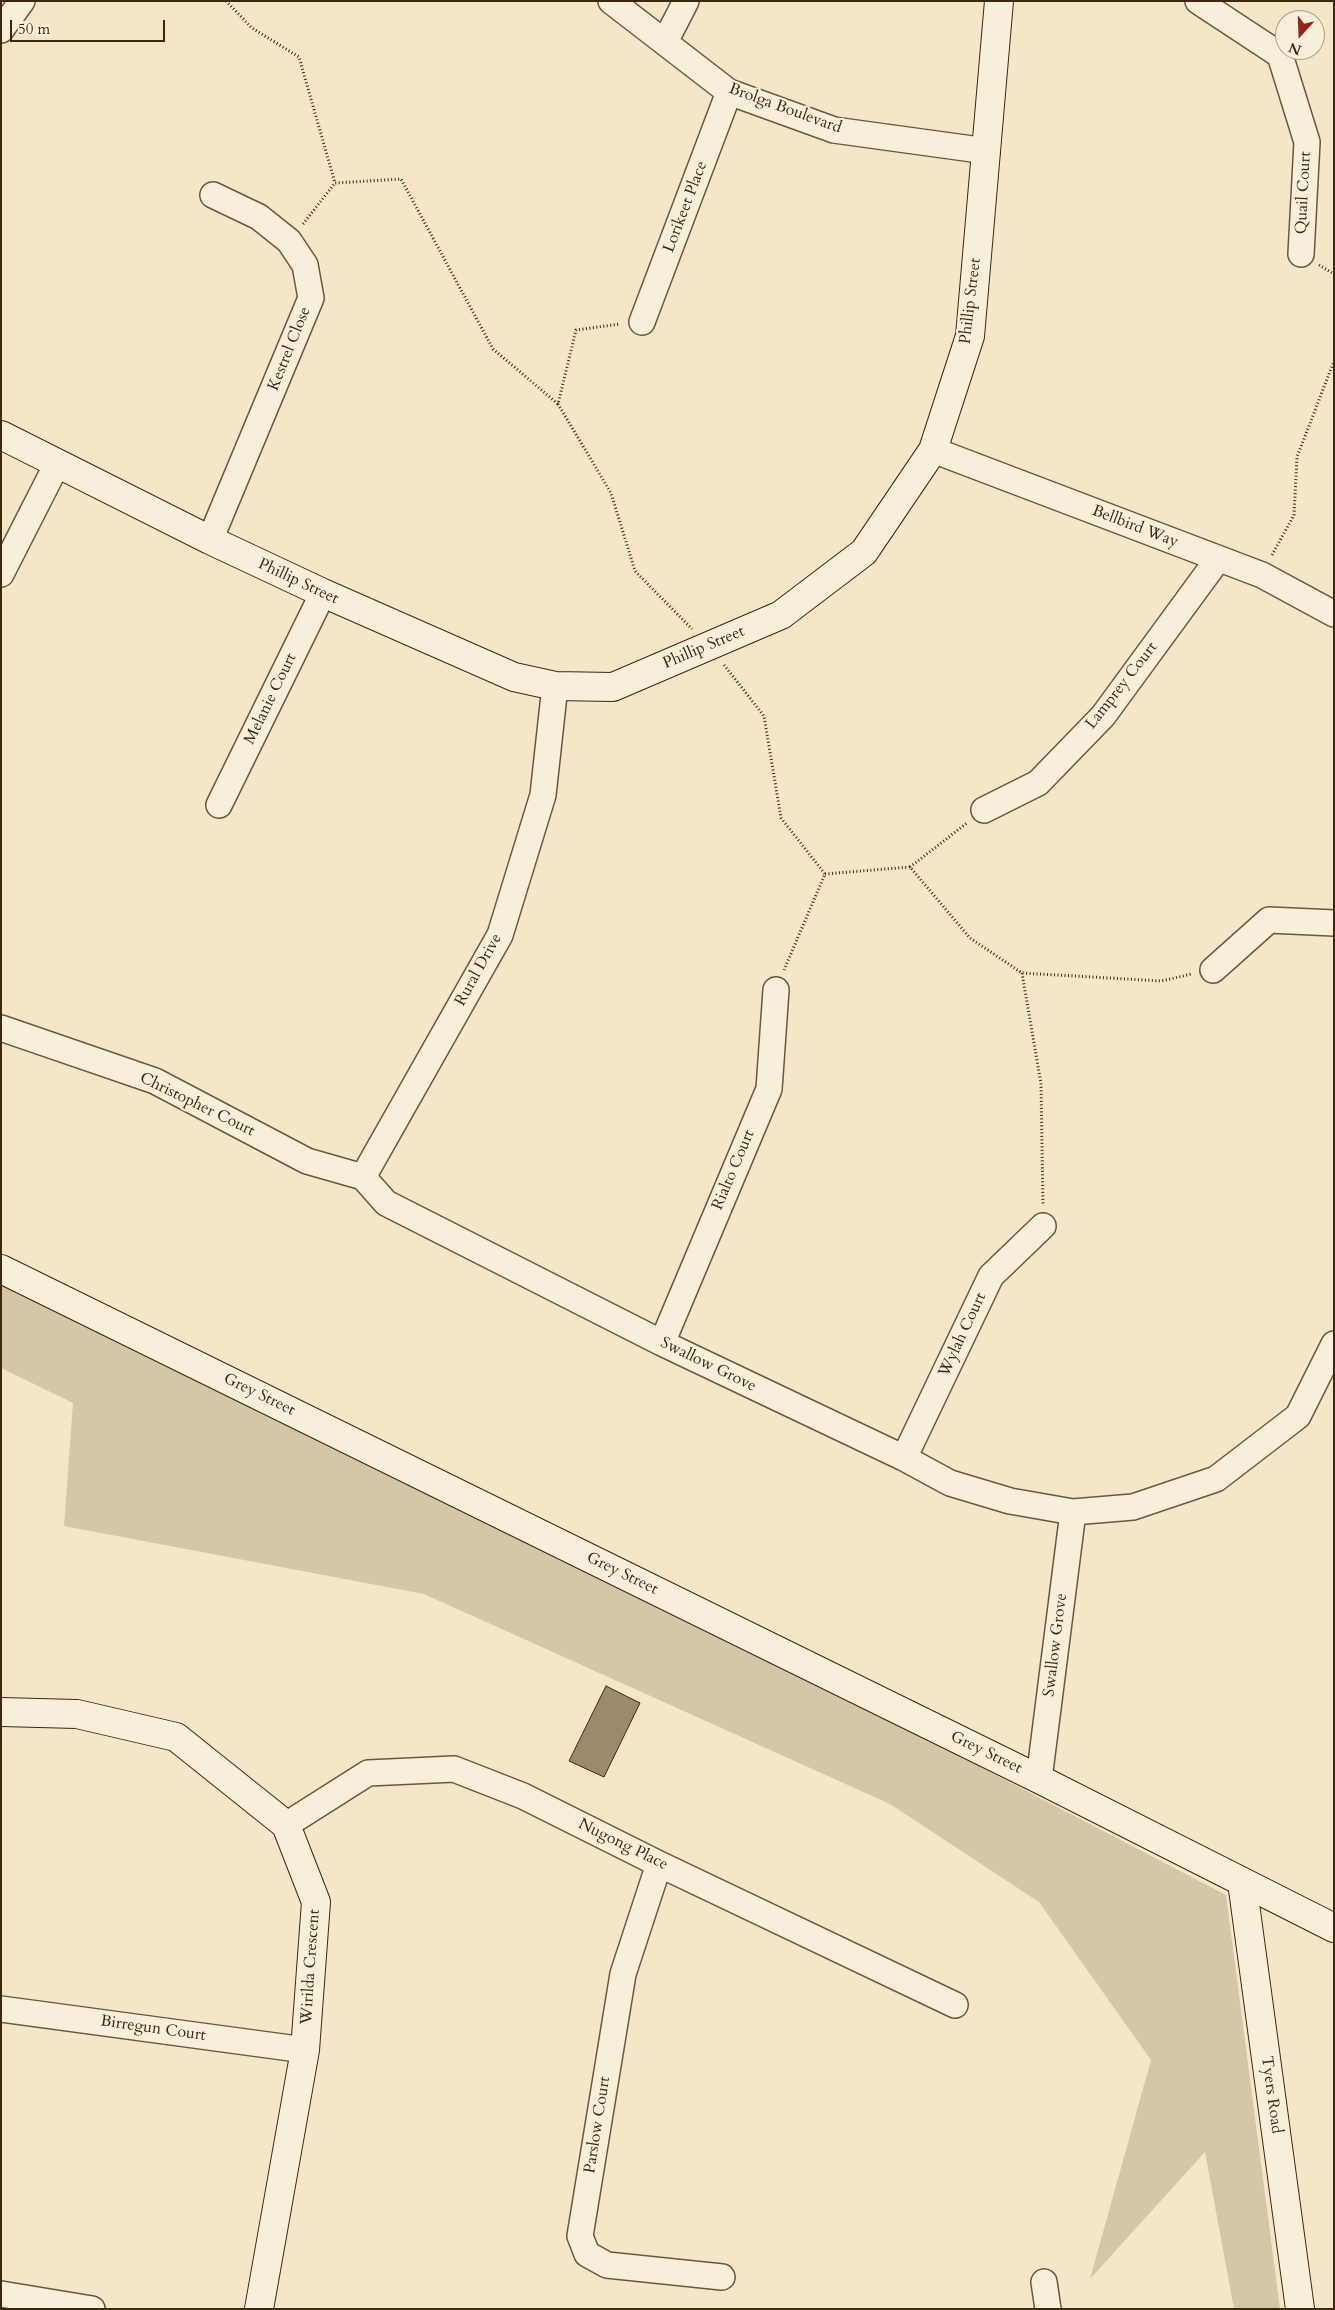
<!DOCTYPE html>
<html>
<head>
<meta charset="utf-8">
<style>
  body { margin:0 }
  #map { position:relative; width:1335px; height:2310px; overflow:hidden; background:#f4e6c6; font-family:Cardo,serif }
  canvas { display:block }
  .frame { position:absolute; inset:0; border:2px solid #3d270f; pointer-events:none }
  .north { position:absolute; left:1275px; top:10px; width:50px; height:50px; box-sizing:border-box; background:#f8efda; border:1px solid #ad9f89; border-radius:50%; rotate:200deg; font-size:14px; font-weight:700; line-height:20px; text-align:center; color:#3d270f }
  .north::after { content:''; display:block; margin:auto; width:18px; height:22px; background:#8f2418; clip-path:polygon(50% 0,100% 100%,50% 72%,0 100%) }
  .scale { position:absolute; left:10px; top:20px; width:155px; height:22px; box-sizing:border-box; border:2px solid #3d270f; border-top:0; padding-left:6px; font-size:15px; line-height:18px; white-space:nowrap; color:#3d270f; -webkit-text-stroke:4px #f8efda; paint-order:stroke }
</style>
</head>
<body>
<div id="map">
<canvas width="1335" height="2310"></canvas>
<div class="frame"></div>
<div class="north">N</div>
<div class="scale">50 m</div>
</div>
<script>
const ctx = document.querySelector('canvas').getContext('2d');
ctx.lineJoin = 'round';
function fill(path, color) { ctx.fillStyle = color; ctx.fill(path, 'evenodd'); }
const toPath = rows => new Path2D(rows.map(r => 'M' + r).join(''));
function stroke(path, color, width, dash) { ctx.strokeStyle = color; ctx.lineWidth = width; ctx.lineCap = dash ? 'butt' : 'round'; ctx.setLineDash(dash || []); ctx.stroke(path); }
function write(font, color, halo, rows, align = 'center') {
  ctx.font = font + ' Cardo,serif'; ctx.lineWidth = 4.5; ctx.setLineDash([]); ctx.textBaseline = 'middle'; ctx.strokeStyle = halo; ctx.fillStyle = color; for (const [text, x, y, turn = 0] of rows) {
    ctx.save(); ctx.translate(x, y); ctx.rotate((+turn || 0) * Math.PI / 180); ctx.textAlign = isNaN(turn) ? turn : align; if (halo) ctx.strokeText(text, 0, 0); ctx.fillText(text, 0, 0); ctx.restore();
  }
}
fill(toPath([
  [1,1279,754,1649,1226,1895,1280,2309,1234,2309,1205,2152,1090,2279,1151,2060,1039,1902,890,1804,424,1594,64,1526,73,1403,1,1368]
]), '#d5c6a7');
const building = toPath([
  [606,1686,640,1703,604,1777,569,1761,606,1686]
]);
fill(building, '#9c8a6e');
stroke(building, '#3d270f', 1);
const street = toPath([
  [611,1,729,92,834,130,987,151],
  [1198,1,1280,55,1307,142,1301,254],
  [1,30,22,1],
  [665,42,686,1],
  [642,322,729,92],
  [933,450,1262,575,1334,614],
  [210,540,311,298,305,265,289,241,259,217,213,195],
  [1,574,57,464],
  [219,805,323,593],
  [984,810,1038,783,1103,716,1218,559],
  [1213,970,1269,920,1334,923],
  [1,1028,155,1081,307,1161,363,1177],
  [363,1177,386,1203,662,1343,904,1458,950,1483,1010,1501,1073,1512,1133,1507,1216,1479,1298,1416,1334,1344],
  [363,1177,500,935,543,795,555,686],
  [662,1343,769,1089,776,990],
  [904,1458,991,1276,1043,1226],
  [1039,1779,1073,1512],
  [286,1825,368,1773,454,1769,523,1796,659,1864,955,2005],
  [659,1864,623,1974,580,2236,587,2254,607,2265,722,2277],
  [1,2009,305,2050],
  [1044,2282,1048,2309],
  [1,2294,92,2309]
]);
const secondary = toPath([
  [1,435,210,540,323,593,514,677,555,686,613,687,781,615,864,552,933,450,970,336,999,1],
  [1,1269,1039,1779,1334,1928],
  [1,1712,77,1714,176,1737,286,1825,316,1902,305,2050,259,2309],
  [1242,1882,1300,2309]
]);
stroke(street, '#6b573d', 28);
stroke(secondary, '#3d270f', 30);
stroke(toPath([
  [226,1,252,28,299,57,335,183,401,179,493,349,558,404,576,330,620,324],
  [303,224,335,183],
  [1319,265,1334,274],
  [558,404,611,493,635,571,692,629],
  [1272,555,1294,515,1297,457,1334,361],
  [724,665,764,716,781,818,825,874,784,970],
  [910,867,967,823],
  [825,874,910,867,970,938,1022,973,1161,981,1192,974],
  [1022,973,1041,1084,1043,1206]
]), '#3d270f', 3, [1, 2.5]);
stroke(street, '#f8efda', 25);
stroke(secondary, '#f8efda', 28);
write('16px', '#3d270f', '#f8efda', [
  ["Brolga Boulevard",785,109,20],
  ["Quail Court",1304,193,-87],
  ["Lorikeet Place",686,207,-69],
  ["Phillip Street",971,301,-83],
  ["Kestrel Close",290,349,-68],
  ["Bellbird Way",1135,527,21],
  ["Phillip Street",298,582,25],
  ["Phillip Street",704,648,-23],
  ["Lamprey Court",1122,686,-52],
  ["Melanie Court",271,699,-64],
  ["Rural Drive",479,970,-61],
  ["Christopher Court",197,1105,26],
  ["Rialto Court",734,1170,-67],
  ["Wylah Court",963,1335,-65],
  ["Swallow Grove",708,1365,26],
  ["Grey Street",259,1395,26],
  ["Grey Street",622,1574,26],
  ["Swallow Grove",1056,1645,-83],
  ["Grey Street",986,1753,26],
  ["Nugong Place",623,1845,26],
  ["Wirilda Crescent",311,1967,-86],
  ["Birregun Court",153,2029,8],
  ["Tyers Road",1271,2095,82],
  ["Parslow Court",598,2125,-81]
]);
</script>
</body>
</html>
